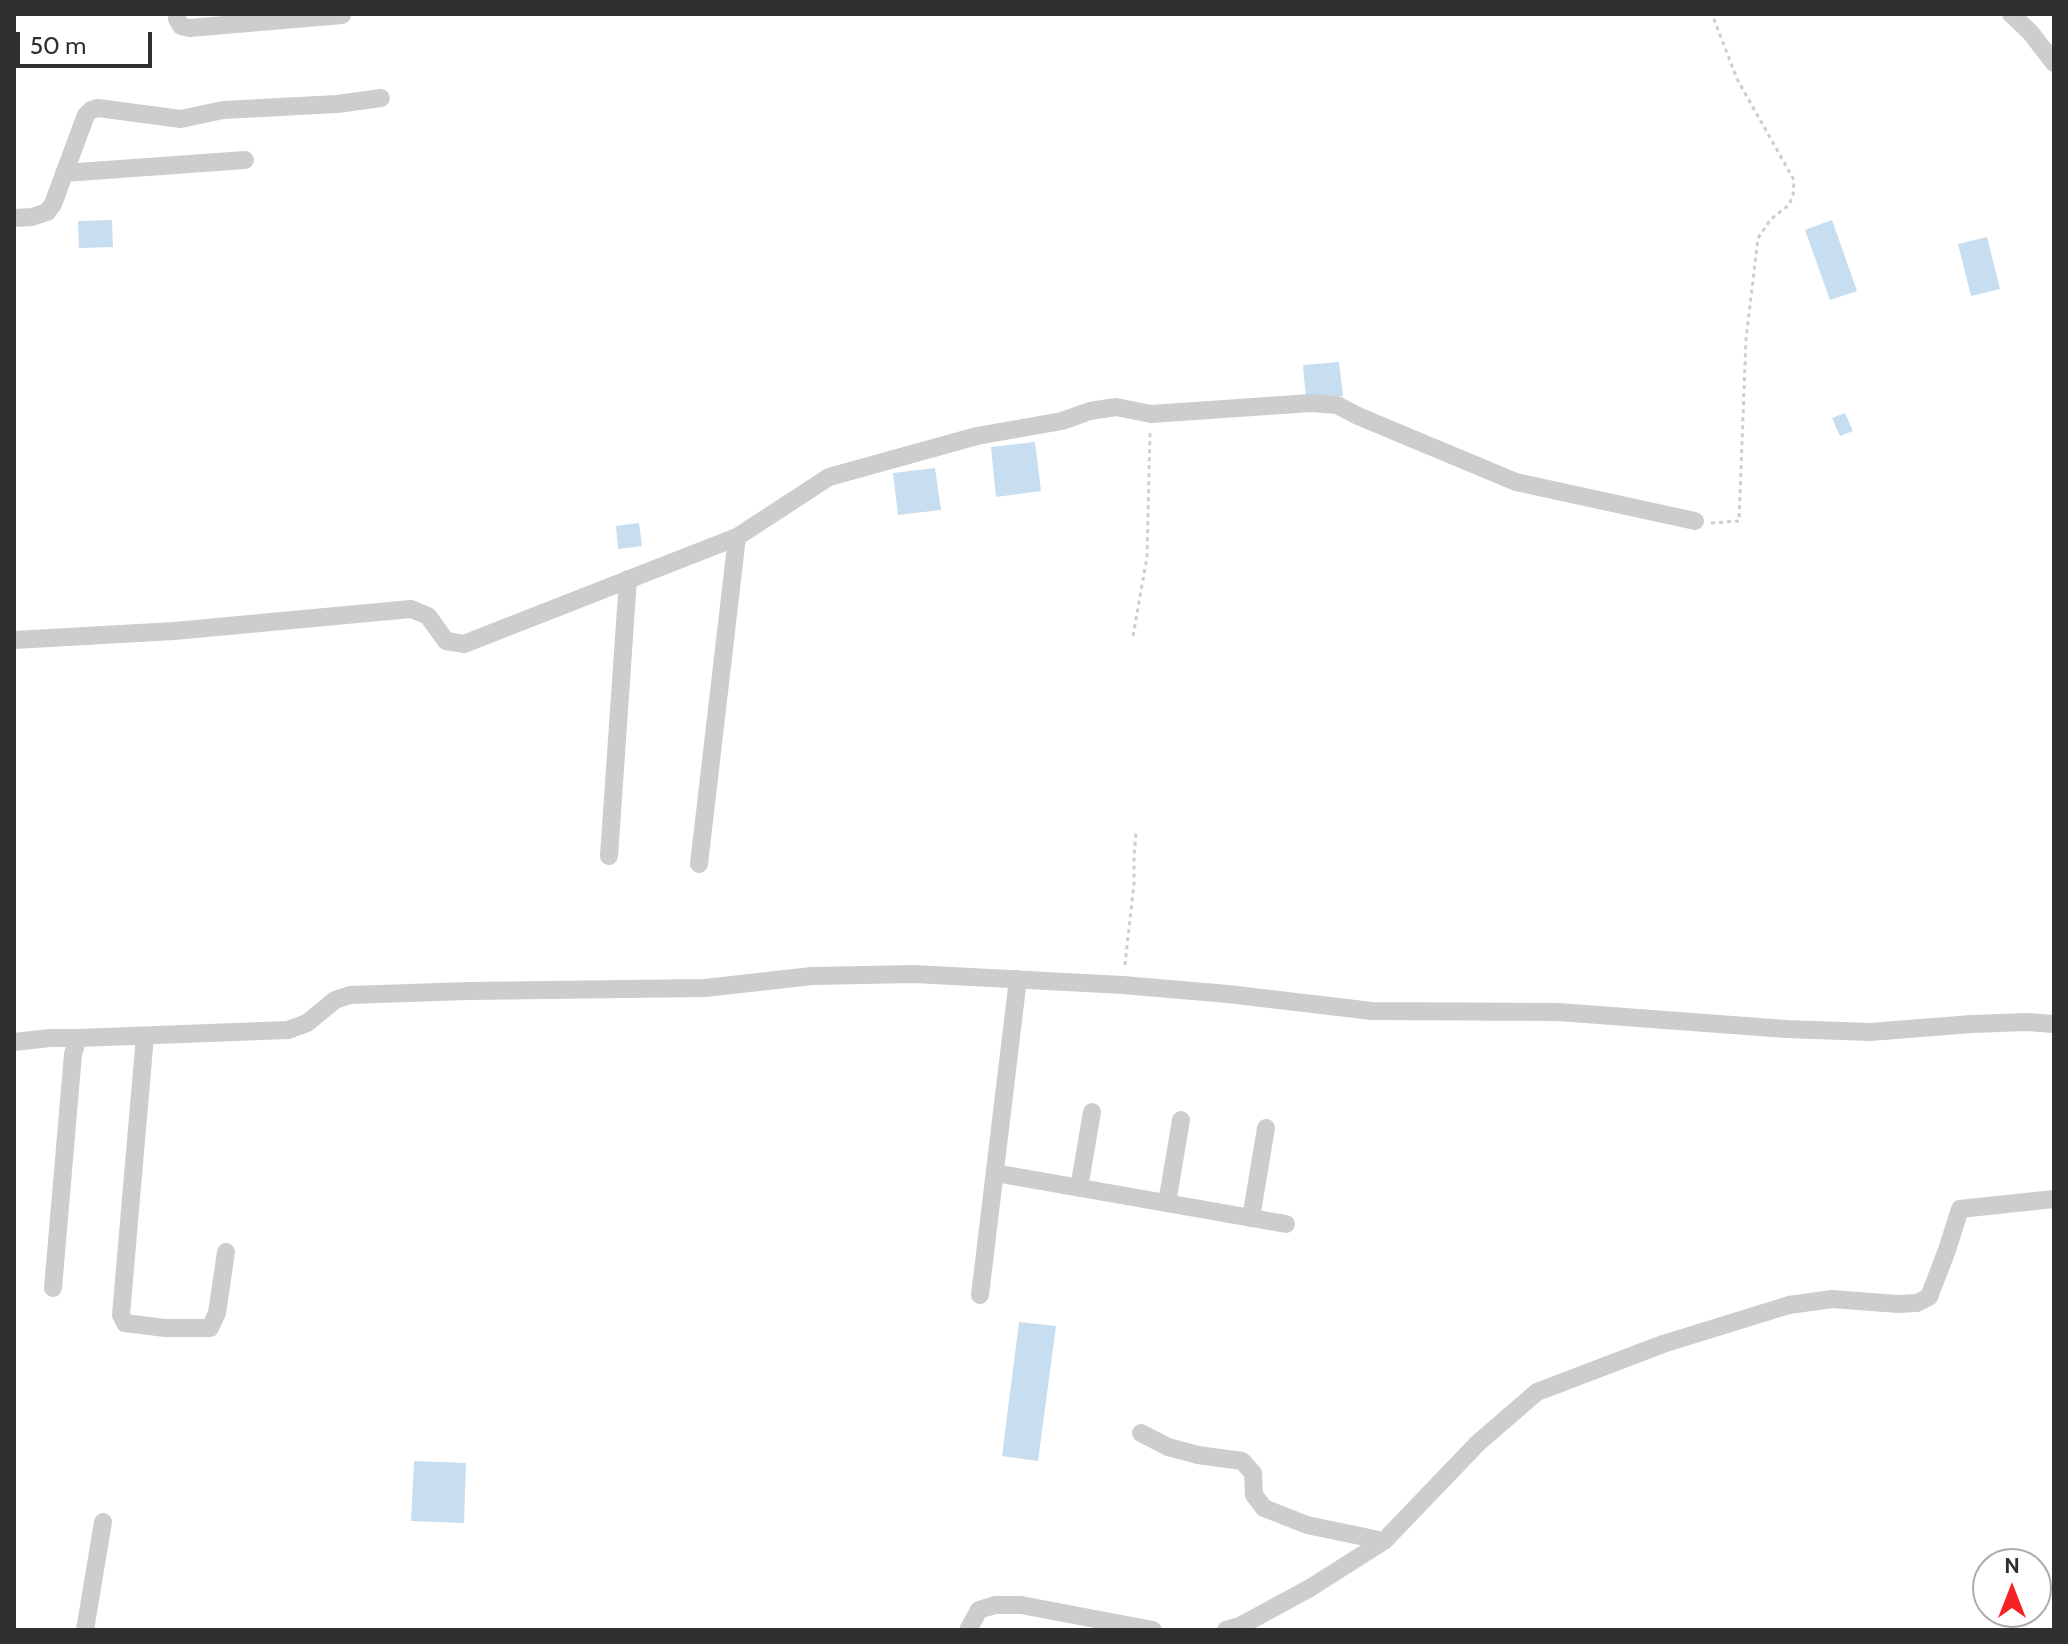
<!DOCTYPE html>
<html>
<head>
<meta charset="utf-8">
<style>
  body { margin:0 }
  #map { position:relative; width:2068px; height:1644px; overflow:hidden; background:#fff; font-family:Cabin,sans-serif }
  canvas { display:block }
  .frame { position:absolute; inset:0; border:16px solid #303030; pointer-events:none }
  .north { position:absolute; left:1972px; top:1548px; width:80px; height:80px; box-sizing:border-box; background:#fff; border:2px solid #acacac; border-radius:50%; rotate:0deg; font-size:22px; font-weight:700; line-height:32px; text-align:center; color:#303030 }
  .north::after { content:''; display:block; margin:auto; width:28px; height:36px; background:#f62225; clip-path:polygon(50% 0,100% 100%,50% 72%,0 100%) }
  .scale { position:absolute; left:16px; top:32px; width:136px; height:36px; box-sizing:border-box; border:4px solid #303030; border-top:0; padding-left:10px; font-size:24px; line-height:28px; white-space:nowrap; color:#303030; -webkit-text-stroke:6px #fff; paint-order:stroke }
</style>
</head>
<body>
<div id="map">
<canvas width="2068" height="1644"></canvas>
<div class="frame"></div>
<div class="north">N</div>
<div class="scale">50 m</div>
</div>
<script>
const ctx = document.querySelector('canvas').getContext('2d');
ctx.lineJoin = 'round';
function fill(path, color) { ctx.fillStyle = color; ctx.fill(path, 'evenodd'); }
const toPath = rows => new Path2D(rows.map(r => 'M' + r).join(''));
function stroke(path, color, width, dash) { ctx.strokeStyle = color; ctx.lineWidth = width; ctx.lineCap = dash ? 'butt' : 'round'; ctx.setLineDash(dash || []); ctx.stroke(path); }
fill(toPath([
  [112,220,113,247,79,248,78,221],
  [1832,220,1857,291,1830,300,1805,230],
  [1987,237,2000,289,1971,296,1958,244],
  [1339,362,1343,396,1306,399,1303,365],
  [1845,413,1853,431,1840,436,1832,418],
  [1035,442,1041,491,996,497,991,447],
  [935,468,941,510,898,515,893,473],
  [639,523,642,546,618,549,616,526],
  [1019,1322,1056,1326,1038,1461,1002,1456],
  [414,1461,466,1463,464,1523,411,1521]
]), '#c7ddf0');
stroke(toPath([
  [1711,523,1739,521,1746,339,1758,238,1771,219,1789,205,1793,195,1794,180,1737,79,1712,14],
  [1133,636,1147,557,1150,433],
  [1125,965,1134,883,1134,857,1136,832]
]), '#cdcdcd', 3, [4, 4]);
stroke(toPath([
  [177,14,177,19,181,26,190,28,342,15],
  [2011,14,2030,32,2054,63],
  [64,173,245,160],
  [14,218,32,217,47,212,53,204,86,115,91,110,98,108,181,119,223,110,337,104,381,98],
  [14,640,174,631,411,609,428,616,446,641,464,644,737,537,829,477,977,436,1062,421,1090,411,1116,407,1151,414,1311,403,1337,405,1358,416,1516,482,1695,521],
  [609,856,628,579],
  [699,864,737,537],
  [145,1036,121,1315,125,1323,165,1328,210,1328,217,1313,226,1252],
  [78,1038,288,1030,307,1023,335,1000,350,995,468,991,705,988,812,976,914,974,1123,985,1228,994,1372,1011,1558,1012,1786,1029,1870,1032,1972,1024,2027,1022,2054,1024],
  [14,1042,50,1038,78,1038,73,1054,53,1288],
  [995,1173,1286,1224],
  [1079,1188,1092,1112],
  [1167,1203,1181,1120],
  [1251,1218,1266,1128],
  [980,1295,1018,979],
  [1141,1433,1168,1447,1198,1455,1242,1461,1253,1473,1254,1495,1264,1508,1307,1525,1384,1541],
  [85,1630,103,1522],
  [968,1630,979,1610,995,1605,1021,1605,1153,1630],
  [1226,1630,1240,1626,1310,1588,1384,1541,1478,1443,1537,1392,1663,1344,1789,1305,1832,1299,1898,1304,1917,1303,1929,1297,1947,1250,1960,1209,2054,1199]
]), '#cdcdcd', 18);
</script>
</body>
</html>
